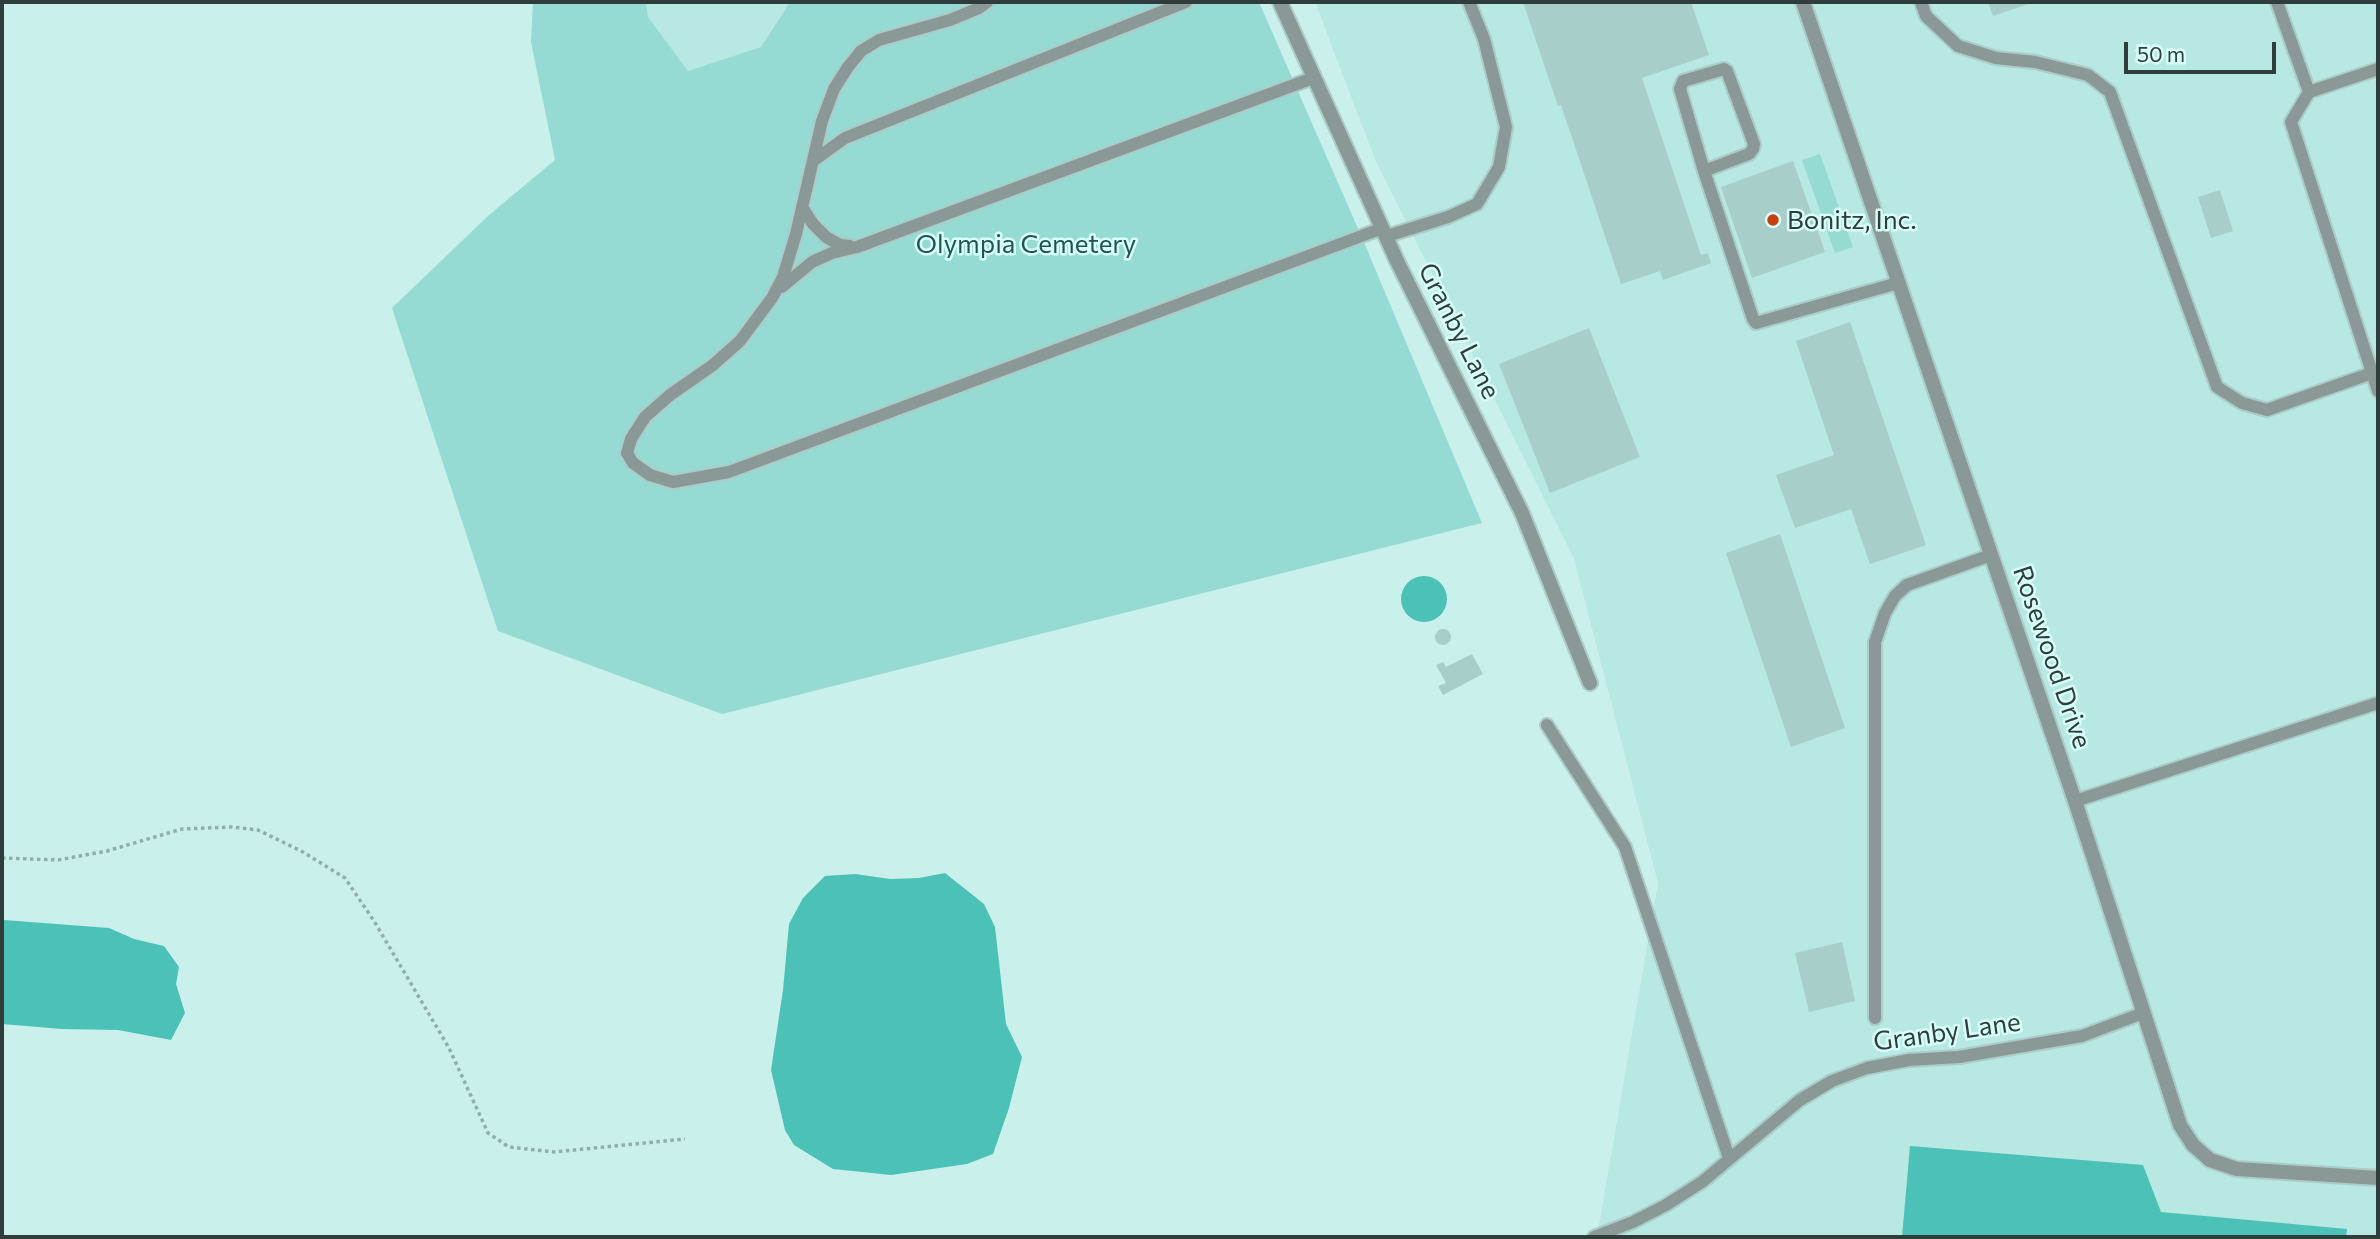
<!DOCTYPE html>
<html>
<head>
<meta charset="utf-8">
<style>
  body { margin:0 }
  #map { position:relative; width:2380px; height:1239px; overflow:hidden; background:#caf0eb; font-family:Commissioner,sans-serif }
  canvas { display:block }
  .frame { position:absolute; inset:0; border:4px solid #2f3e3c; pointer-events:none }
  .scale { position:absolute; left:2124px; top:42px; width:152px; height:32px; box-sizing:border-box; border:4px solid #2f3e3c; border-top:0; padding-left:9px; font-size:21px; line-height:24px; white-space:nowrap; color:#2f3e3c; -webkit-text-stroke:5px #d7fef9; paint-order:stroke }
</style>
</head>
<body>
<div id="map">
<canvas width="2380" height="1239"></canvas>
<div class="frame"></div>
<div class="scale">50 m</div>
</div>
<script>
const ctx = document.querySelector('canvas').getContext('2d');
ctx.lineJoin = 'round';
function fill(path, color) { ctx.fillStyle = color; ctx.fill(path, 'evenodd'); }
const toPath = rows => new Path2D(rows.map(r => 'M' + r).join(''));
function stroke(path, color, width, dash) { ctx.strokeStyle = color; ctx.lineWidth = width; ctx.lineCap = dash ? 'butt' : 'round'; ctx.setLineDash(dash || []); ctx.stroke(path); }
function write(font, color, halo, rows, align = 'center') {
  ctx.font = font + ' Commissioner,sans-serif'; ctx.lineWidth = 5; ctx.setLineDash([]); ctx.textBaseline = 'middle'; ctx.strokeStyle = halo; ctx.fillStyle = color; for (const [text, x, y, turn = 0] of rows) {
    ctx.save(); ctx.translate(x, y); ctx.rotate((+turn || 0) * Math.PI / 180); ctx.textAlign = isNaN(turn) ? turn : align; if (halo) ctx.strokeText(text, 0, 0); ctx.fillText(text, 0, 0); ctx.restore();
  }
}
fill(toPath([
  [646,2,790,2,761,47,688,72,648,17],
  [1315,2,2378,2,2378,1237,1597,1237,1658,883,1574,559,1375,159]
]), '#b7e8e2');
fill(toPath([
  [533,2,646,2,648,17,688,71,761,47,790,2,1259,2,1363,240,1482,523,722,714,498,631,392,308,489,215,555,160,531,42],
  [1820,154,1853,247,1835,253,1802,160]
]), '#95dbd3');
fill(toPath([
  '1401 599a23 23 0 1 1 46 0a23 23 0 1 1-46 0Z',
  [945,873,984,904,995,927,1006,1024,1022,1057,1009,1108,993,1154,967,1164,891,1175,833,1169,794,1145,785,1130,771,1070,783,990,789,924,803,898,825,876,855,874,890,879,919,878],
  [2,915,4,920,109,928,134,939,164,946,179,967,176,984,185,1013,171,1040,118,1030,62,1029,2,1024],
  [1910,1146,2143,1165,2161,1212,2347,1229,2346,1237,1902,1237]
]), '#4cc1b7');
fill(toPath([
  [1523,2,1691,2,1709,55,1642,78,1701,255,1708,253,1711,263,1663,280,1660,271,1621,284,1561,105,1558,106],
  [1988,2,2034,2,1993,16],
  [1793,161,1825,252,1752,278,1721,187],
  [2220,190,2233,231,2211,238,2198,197],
  [1850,322,1926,545,1870,564,1851,509,1795,528,1776,475,1834,455,1796,341],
  [1589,328,1640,457,1550,493,1499,364],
  [1780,534,1845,728,1791,747,1726,553],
  '1435 637a8 8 0 1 1 16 0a8 8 0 1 1-16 0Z',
  [1472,654,1483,674,1443,695,1438,686,1446,683,1436,665,1443,662,1446,667],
  [1842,942,1855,1001,1809,1012,1795,953]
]), '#a8cec9');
const lane = toPath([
  [987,2,979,8,950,20,879,40,861,51,848,67,834,89,822,121,796,234,783,277,772,298,740,341,713,365,670,395,645,417,631,439,627,453,633,463,650,475,673,482,729,472,1383,228],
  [1921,2,1926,16,1958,46,1996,58,2035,62,2088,75,2110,92,2217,387,2242,403,2267,410,2372,373],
  [2277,2,2309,92,2291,122,2378,391],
  [2309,92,2378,69],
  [813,161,845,138,1186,2],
  [1704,171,1749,154,1753,149,1754,144,1727,71,1724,69,1683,81,1680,89,1704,171,1753,319,1756,323,1898,283],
  [802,207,813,224,826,237,840,245,850,246],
  [1387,236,1448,217,1477,204,1499,167,1506,127,1484,39,1469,2],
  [782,287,812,262,832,253,857,247,1313,78],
  [1547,725,1625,847,1729,1158],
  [2075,801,2378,703],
  [1875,1018,1875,642,1885,613,1895,596,1907,585,1991,555],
  [1594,1237,1633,1222,1666,1205,1702,1182,1800,1100,1832,1081,1867,1068,1909,1060,1959,1057,2082,1036,2143,1013]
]);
const street = toPath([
  [1280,2,1397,261,1522,513,1590,683],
  [1803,2,2075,801,2180,1125,2193,1145,2210,1160,2237,1169,2378,1178]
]);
stroke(lane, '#abccc8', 16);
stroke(street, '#abccc8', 18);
stroke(toPath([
  [2,858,58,860,107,851,182,829,232,827,258,830,303,852,345,878,374,921,449,1048,488,1133,509,1147,554,1152,685,1139]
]), '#90aeaa', 3.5, [3.5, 3.5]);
stroke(lane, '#8a9997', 12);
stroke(street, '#8a9997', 14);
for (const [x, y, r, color] of [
  [1773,220,7,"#c73f0f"]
]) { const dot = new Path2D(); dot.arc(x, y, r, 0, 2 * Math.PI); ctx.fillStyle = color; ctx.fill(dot); stroke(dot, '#d7fef9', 2.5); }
write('26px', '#2f3e3c', '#d7fef9', [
  ["Bonitz, Inc.",1787,220]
], 'left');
write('26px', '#21534f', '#d7fef9', [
  ["Olympia Cemetery",1026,244]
]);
write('26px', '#2f3e3c', '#d7fef9', [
  ["Granby Lane",1459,331,63],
  ["Rosewood Drive",2052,657,71],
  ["Granby Lane",1947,1032,-8]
]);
</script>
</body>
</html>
